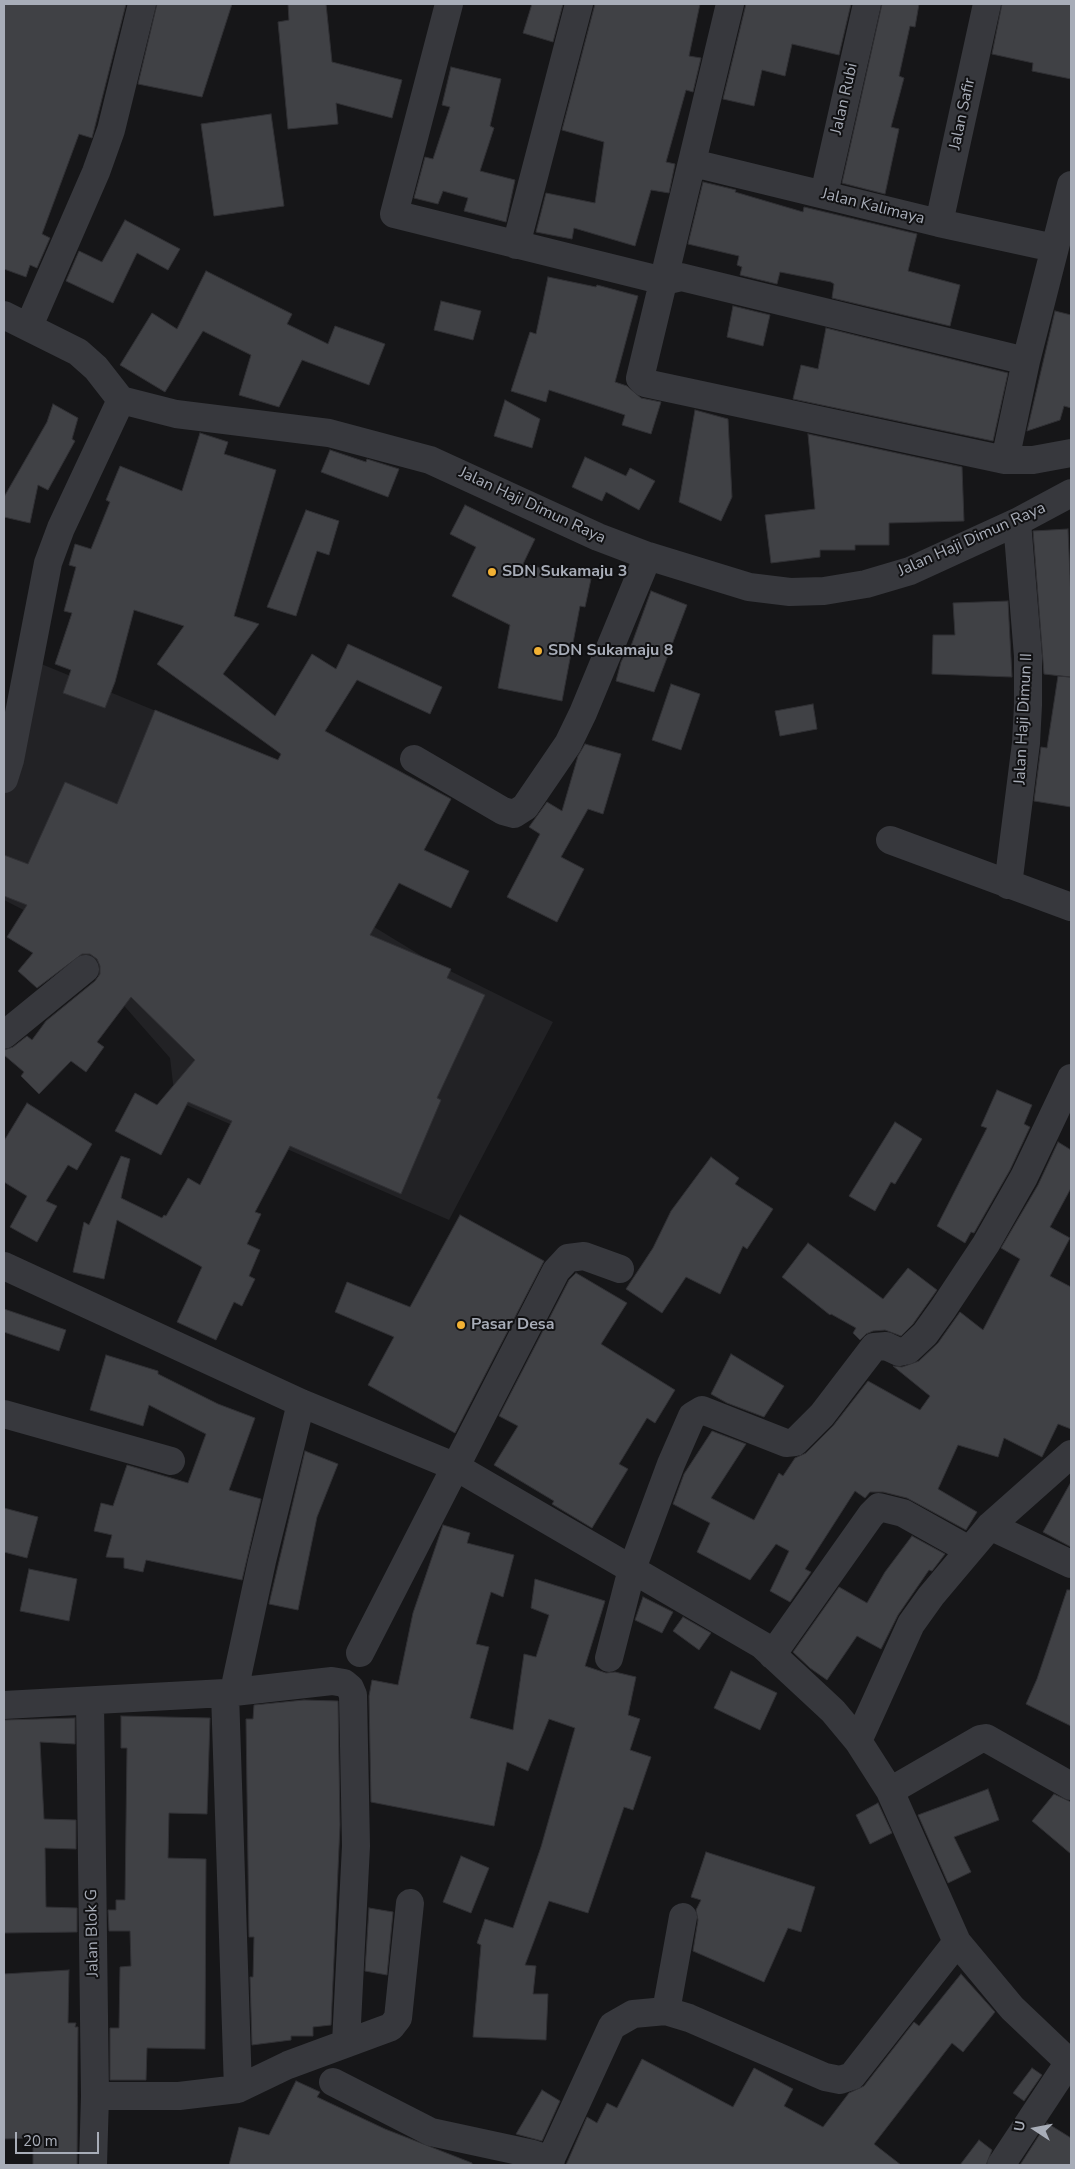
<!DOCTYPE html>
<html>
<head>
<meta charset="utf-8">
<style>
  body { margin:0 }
  #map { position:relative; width:1075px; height:2169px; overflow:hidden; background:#161618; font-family:"Nunito Sans",sans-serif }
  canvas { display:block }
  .frame { position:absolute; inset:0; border:5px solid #a8adb8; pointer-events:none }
  .north { position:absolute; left:1010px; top:2104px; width:50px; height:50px; -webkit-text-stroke:4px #111113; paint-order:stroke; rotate:281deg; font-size:14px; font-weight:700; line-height:20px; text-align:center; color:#a8adb8 }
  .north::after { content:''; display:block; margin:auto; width:18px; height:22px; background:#a8adb8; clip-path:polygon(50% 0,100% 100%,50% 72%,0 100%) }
  .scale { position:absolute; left:15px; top:2132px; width:84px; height:22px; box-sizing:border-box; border:2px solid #a8adb8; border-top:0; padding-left:6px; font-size:15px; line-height:18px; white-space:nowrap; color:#a8adb8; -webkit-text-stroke:4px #111113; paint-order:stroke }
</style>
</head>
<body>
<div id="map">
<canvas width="1075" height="2169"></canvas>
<div class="frame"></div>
<div class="north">U</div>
<div class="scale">20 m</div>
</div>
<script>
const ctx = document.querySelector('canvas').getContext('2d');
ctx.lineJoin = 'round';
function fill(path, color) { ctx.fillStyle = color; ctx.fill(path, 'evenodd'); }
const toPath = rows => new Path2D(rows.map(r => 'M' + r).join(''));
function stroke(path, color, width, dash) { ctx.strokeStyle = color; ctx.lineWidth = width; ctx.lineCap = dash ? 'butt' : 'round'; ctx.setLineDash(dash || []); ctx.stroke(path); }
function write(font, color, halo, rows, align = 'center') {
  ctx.font = font + ' "Nunito Sans",sans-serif'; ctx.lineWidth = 4; ctx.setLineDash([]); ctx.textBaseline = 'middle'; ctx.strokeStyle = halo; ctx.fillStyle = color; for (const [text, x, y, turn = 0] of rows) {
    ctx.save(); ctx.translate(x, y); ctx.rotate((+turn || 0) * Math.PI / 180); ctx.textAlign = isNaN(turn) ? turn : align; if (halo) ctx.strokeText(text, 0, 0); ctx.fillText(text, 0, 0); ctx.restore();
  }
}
fill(toPath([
  [34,661,256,752,220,833,430,961,553,1022,449,1220,175,1100,170,1058,53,925,4,900,4,744]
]), '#222225');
const building = toPath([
  [4,4,126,4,92,138,79,134,42,234,50,238,37,268,30,265,26,277,4,269,4,4],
  [157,4,232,4,202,97,138,84,157,4],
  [288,4,326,4,332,62,402,80,392,118,336,103,338,124,288,129,278,22,289,20,288,4],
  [532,4,563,4,553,42,523,33,532,4],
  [595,4,700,4,689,56,701,58,693,92,686,90,666,162,675,164,669,193,651,190,635,246,574,228,572,239,536,232,546,193,595,203,604,142,562,130,595,4],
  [746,4,851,4,839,55,792,44,785,76,762,70,754,106,723,99,746,4],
  [882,4,919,4,915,27,910,26,899,76,904,78,891,127,899,129,885,194,842,183,882,4],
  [1002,4,1071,4,1071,79,1032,71,1033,63,992,54,1002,4],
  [451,67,501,79,490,126,494,128,480,171,515,180,506,222,464,211,468,198,443,191,438,204,414,198,425,157,433,159,450,107,442,105,451,67],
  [271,114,284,206,214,216,201,124,271,114],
  [703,182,736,190,735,192,803,212,804,207,917,234,908,271,960,285,950,326,832,298,834,284,831,282,780,272,777,284,740,275,742,267,737,265,739,256,688,244,703,182],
  [125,220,180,249,168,270,137,253,113,303,66,281,79,251,102,262,125,220],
  [206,271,292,314,287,324,328,344,335,326,385,344,369,385,302,360,279,407,239,395,251,355,203,331,165,392,120,365,152,313,177,329,206,271],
  [548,277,596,287,597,285,638,296,615,382,627,386,641,398,661,402,651,434,622,425,625,415,549,390,546,402,511,391,530,332,536,334,548,277],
  [441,301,481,311,473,340,434,330,441,301],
  [733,306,770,315,763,346,727,337,733,306],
  [1055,311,1071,315,1071,408,1064,406,1060,420,1027,431,1055,311],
  [826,328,1008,373,993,441,793,399,801,365,818,369,826,328],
  [505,400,540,419,532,448,494,436,505,400],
  [53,404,78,418,72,439,75,441,48,490,38,485,30,523,4,517,4,497,47,422,53,404],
  [695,410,728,419,732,497,721,521,679,502,695,410],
  [200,433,228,442,224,454,276,470,234,616,259,624,223,674,275,716,312,654,336,669,348,644,442,687,430,714,357,680,325,731,451,799,424,850,469,871,451,908,399,883,370,935,451,969,447,978,485,995,437,1098,441,1100,401,1194,290,1146,255,1212,261,1214,247,1244,260,1250,249,1276,255,1279,242,1306,234,1302,216,1340,177,1322,202,1267,117,1220,104,1279,73,1272,84,1222,89,1225,121,1156,130,1159,121,1198,162,1218,164,1215,166,1216,188,1178,200,1185,232,1121,188,1102,161,1155,115,1131,135,1093,157,1105,195,1060,131,997,97,1042,104,1047,86,1072,71,1061,39,1094,21,1076,24,1072,4,1055,4,1050,13,1047,27,1036,32,1040,46,1021,95,981,100,974,100,966,97,959,90,954,82,954,37,988,18,971,33,953,7,937,27,905,4,896,4,855,28,864,65,782,117,804,155,710,278,760,281,754,157,664,184,626,134,610,115,682,105,708,63,693,71,670,55,664,72,613,64,611,76,567,69,565,75,544,91,549,110,502,106,500,120,466,182,491,200,433],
  [808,434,962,467,964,521,889,523,889,545,855,545,855,550,820,550,820,557,771,563,765,515,815,509,808,434],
  [330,450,366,462,367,459,399,469,388,497,321,472,330,450],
  [585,457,626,476,630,468,655,481,639,510,606,492,602,501,572,487,585,457],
  [465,505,535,539,523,564,591,579,585,607,580,606,562,701,498,688,510,625,452,596,476,547,450,534,465,505],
  [306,510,339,521,329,555,317,551,296,616,267,607,306,510],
  [1068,529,1071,599,1071,807,1034,801,1041,747,1047,748,1058,676,1070,677,1044,674,1033,531,1068,529],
  [651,591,687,605,654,692,616,681,621,662,624,656,627,657,651,591],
  [1008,601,1012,677,932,674,933,635,955,635,953,603,1008,601],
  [671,684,700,694,681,750,652,740,671,684],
  [813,704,817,729,780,736,775,711,813,704],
  [585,744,621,754,603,814,588,809,561,857,584,869,557,922,507,897,540,834,529,827,547,802,562,811,578,756,585,744],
  [997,1090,1032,1105,1024,1124,1030,1127,1010,1170,974,1233,971,1232,965,1243,937,1226,987,1128,981,1126,997,1090],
  [27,1103,92,1144,77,1170,68,1165,46,1201,57,1206,37,1242,10,1227,27,1196,4,1182,4,1141,27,1103],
  [895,1122,922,1139,895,1184,891,1182,875,1211,849,1196,895,1122],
  [1058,1142,1071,1150,1071,1188,1050,1227,1070,1238,1050,1276,1071,1287,1071,1429,1058,1424,1042,1457,1004,1438,998,1457,958,1445,938,1489,977,1512,966,1530,907,1498,883,1492,870,1492,865,1498,855,1491,805,1569,811,1572,790,1602,770,1591,789,1551,776,1544,750,1580,697,1552,710,1523,673,1504,684,1474,712,1431,746,1444,711,1498,754,1520,779,1473,783,1476,795,1458,806,1453,833,1426,868,1381,920,1410,930,1396,893,1366,902,1367,919,1361,938,1343,960,1312,983,1330,1020,1259,1001,1248,1038,1185,1058,1142],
  [711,1157,739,1178,735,1184,773,1209,747,1249,743,1246,720,1294,686,1277,662,1313,626,1289,653,1248,671,1211,711,1157],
  [460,1215,544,1261,455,1433,368,1385,394,1337,335,1312,347,1282,410,1307,460,1215],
  [808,1243,883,1299,908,1268,937,1290,913,1324,901,1336,885,1330,873,1331,866,1334,860,1340,853,1333,856,1328,831,1314,830,1315,782,1277,808,1243],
  [576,1273,627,1303,601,1344,675,1390,655,1423,647,1418,619,1464,628,1469,592,1528,552,1504,554,1501,494,1465,518,1426,499,1416,569,1280,576,1273],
  [4,1309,66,1330,59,1351,4,1332,4,1309],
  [731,1354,784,1386,764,1417,727,1403,711,1394,731,1354],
  [106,1355,158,1371,158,1374,218,1404,255,1418,229,1490,261,1499,242,1580,146,1560,143,1572,124,1568,124,1558,106,1557,112,1535,94,1531,101,1503,113,1506,127,1465,188,1483,206,1434,149,1405,143,1426,90,1410,106,1355],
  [305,1451,338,1464,317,1517,298,1610,269,1604,305,1451],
  [1071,1482,1071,1547,1043,1532,1071,1482],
  [4,1508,38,1517,27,1558,4,1552,4,1508],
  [443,1525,470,1533,467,1543,514,1555,503,1597,491,1592,476,1644,489,1647,470,1718,513,1730,524,1654,536,1657,549,1615,531,1608,535,1579,605,1601,585,1666,606,1673,615,1672,636,1677,628,1715,640,1719,630,1750,651,1757,633,1810,624,1807,588,1913,549,1901,525,1965,536,1966,533,1994,548,1994,546,2040,473,2037,481,1945,477,1943,485,1919,513,1928,541,1847,575,1728,549,1719,528,1771,507,1762,494,1826,371,1802,369,1696,372,1680,398,1685,413,1613,443,1525],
  [912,1536,945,1554,932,1571,929,1570,898,1615,881,1649,857,1636,827,1680,810,1668,793,1652,839,1587,867,1603,885,1572,912,1536],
  [29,1569,77,1579,69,1621,20,1611,29,1569],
  [1067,1590,1071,1590,1071,1726,1026,1704,1037,1679,1067,1590],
  [643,1597,673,1612,662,1633,635,1620,643,1597],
  [683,1617,711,1633,699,1650,673,1631,683,1617],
  [731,1671,777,1693,760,1730,714,1708,731,1671],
  [304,1700,338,1701,340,1825,331,2025,313,2027,313,2036,291,2036,291,2040,252,2045,250,1977,253,1977,254,1937,249,1937,246,1719,253,1719,254,1705,304,1700],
  [121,1716,210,1718,207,1814,169,1813,168,1858,206,1859,205,2049,147,2048,146,2080,110,2080,110,2028,119,2028,120,1967,131,1966,130,1931,109,1931,108,1910,116,1910,116,1900,125,1900,127,1748,121,1748,121,1716],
  [75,1718,75,1744,40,1742,44,1819,76,1820,76,1849,45,1848,46,1907,77,1908,77,1932,4,1933,4,1720,75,1718],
  [988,1789,999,1820,954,1837,971,1872,948,1883,918,1815,988,1789],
  [1054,1794,1071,1802,1071,1854,1032,1821,1054,1794],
  [878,1803,892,1833,870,1844,856,1815,878,1803],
  [706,1852,815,1887,801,1932,788,1928,764,1982,693,1951,698,1920,696,1910,701,1900,691,1897,706,1852],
  [461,1856,489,1868,471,1913,443,1902,461,1856],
  [369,1908,393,1912,387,1975,365,1971,369,1908],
  [69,1970,68,2023,76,2023,75,2027,78,2027,77,2165,33,2165,33,2138,4,2139,4,1974,69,1970],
  [961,1974,995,2012,963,2052,952,2043,874,2144,901,2165,566,2165,587,2117,597,2123,607,2103,617,2108,642,2059,733,2107,754,2068,793,2089,784,2106,823,2127,849,2093,864,2086,914,2022,919,2026,961,1974],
  [1032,2068,1042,2075,1024,2101,1013,2093,1032,2068],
  [296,2081,320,2092,317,2097,385,2129,472,2163,472,2165,229,2165,239,2127,269,2135,296,2081],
  [542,2090,560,2101,542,2141,516,2134,542,2090],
  [1047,2123,1071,2138,1071,2165,1020,2165,1047,2123],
  [979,2140,992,2150,986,2165,960,2165,979,2140]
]);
fill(building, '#404145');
stroke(building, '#303034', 1);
stroke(toPath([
  [449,4,394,214,664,281,681,277,1026,361],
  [730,4,640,378,645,383,1005,460,1033,460,1071,453],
  [693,163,939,223,1054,248],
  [824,194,867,4],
  [939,223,987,4],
  [516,245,579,4],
  [4,315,78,352,96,368,121,400,176,414,329,433,430,460,598,537,648,556,749,587,790,592,824,591,866,584,910,571,1017,522,1071,493],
  [29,326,96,172,111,130,142,4],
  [1005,460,1026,361,1071,185],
  [414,759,503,811,514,814,525,807,568,744,583,713,648,556],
  [4,779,10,760,48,563,61,528,121,400],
  [890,840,1071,907],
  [1008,885,1026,743,1028,705,1028,656,1017,522],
  [4,1035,85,969],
  [4,1266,301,1403,456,1467,762,1645,833,1711,858,1741,890,1791,957,1942,1012,2008,1071,2064],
  [4,1414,171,1461],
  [990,1526,1071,1564],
  [360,1653,556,1271,568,1258,584,1256,620,1269],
  [772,1655,871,1515,879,1507,903,1513,969,1550],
  [609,1658,632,1569,671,1464,692,1416,702,1410,786,1443,795,1442,822,1415,874,1347,886,1346,899,1352,908,1350,925,1334,943,1309,986,1244,1024,1177,1071,1078],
  [234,1691,262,1561,301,1403],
  [225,1693,238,2089],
  [90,1701,95,2096,93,2165],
  [4,1705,225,1693,332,1681,344,1683,350,1688,353,1695,356,1846,346,2043],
  [858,1741,911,1624,931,1596,990,1526,1071,1454],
  [890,1791,980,1739,986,1738,1071,1786],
  [666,2011,683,1917],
  [333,2082,431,2132,533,2154,551,2160],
  [95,2096,179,2096,238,2089,288,2065,391,2027,398,2018,410,1903],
  [548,2165,612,2026,633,2014,666,2011,689,2018,825,2077,840,2080,852,2076,957,1942],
  [1001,2165,1069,2062]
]), '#37383d', 28);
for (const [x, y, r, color] of [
  [492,572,5,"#f2b134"],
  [538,651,5,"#f2b134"],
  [461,1325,5,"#f2b134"]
]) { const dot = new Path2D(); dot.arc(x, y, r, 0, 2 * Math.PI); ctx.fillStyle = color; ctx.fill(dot); stroke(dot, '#111113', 2); }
write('16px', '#a8adb8', '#111113', [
  ["Jalan Rubi",845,99,-77],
  ["Jalan Safir",963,114,-78],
  ["Jalan Kalimaya",873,207,14],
  ["Jalan Haji Dimun Raya",532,506,25],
  ["Jalan Haji Dimun Raya",972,540,-24],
  ["Jalan Haji Dimun II",1024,719,-87],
  ["Jalan Blok G",93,1933,-91]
]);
write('bold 16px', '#a8adb8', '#111113', [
  ["SDN Sukamaju 3",502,572],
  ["SDN Sukamaju 8",548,651],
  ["Pasar Desa",471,1325]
], 'left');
</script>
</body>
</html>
